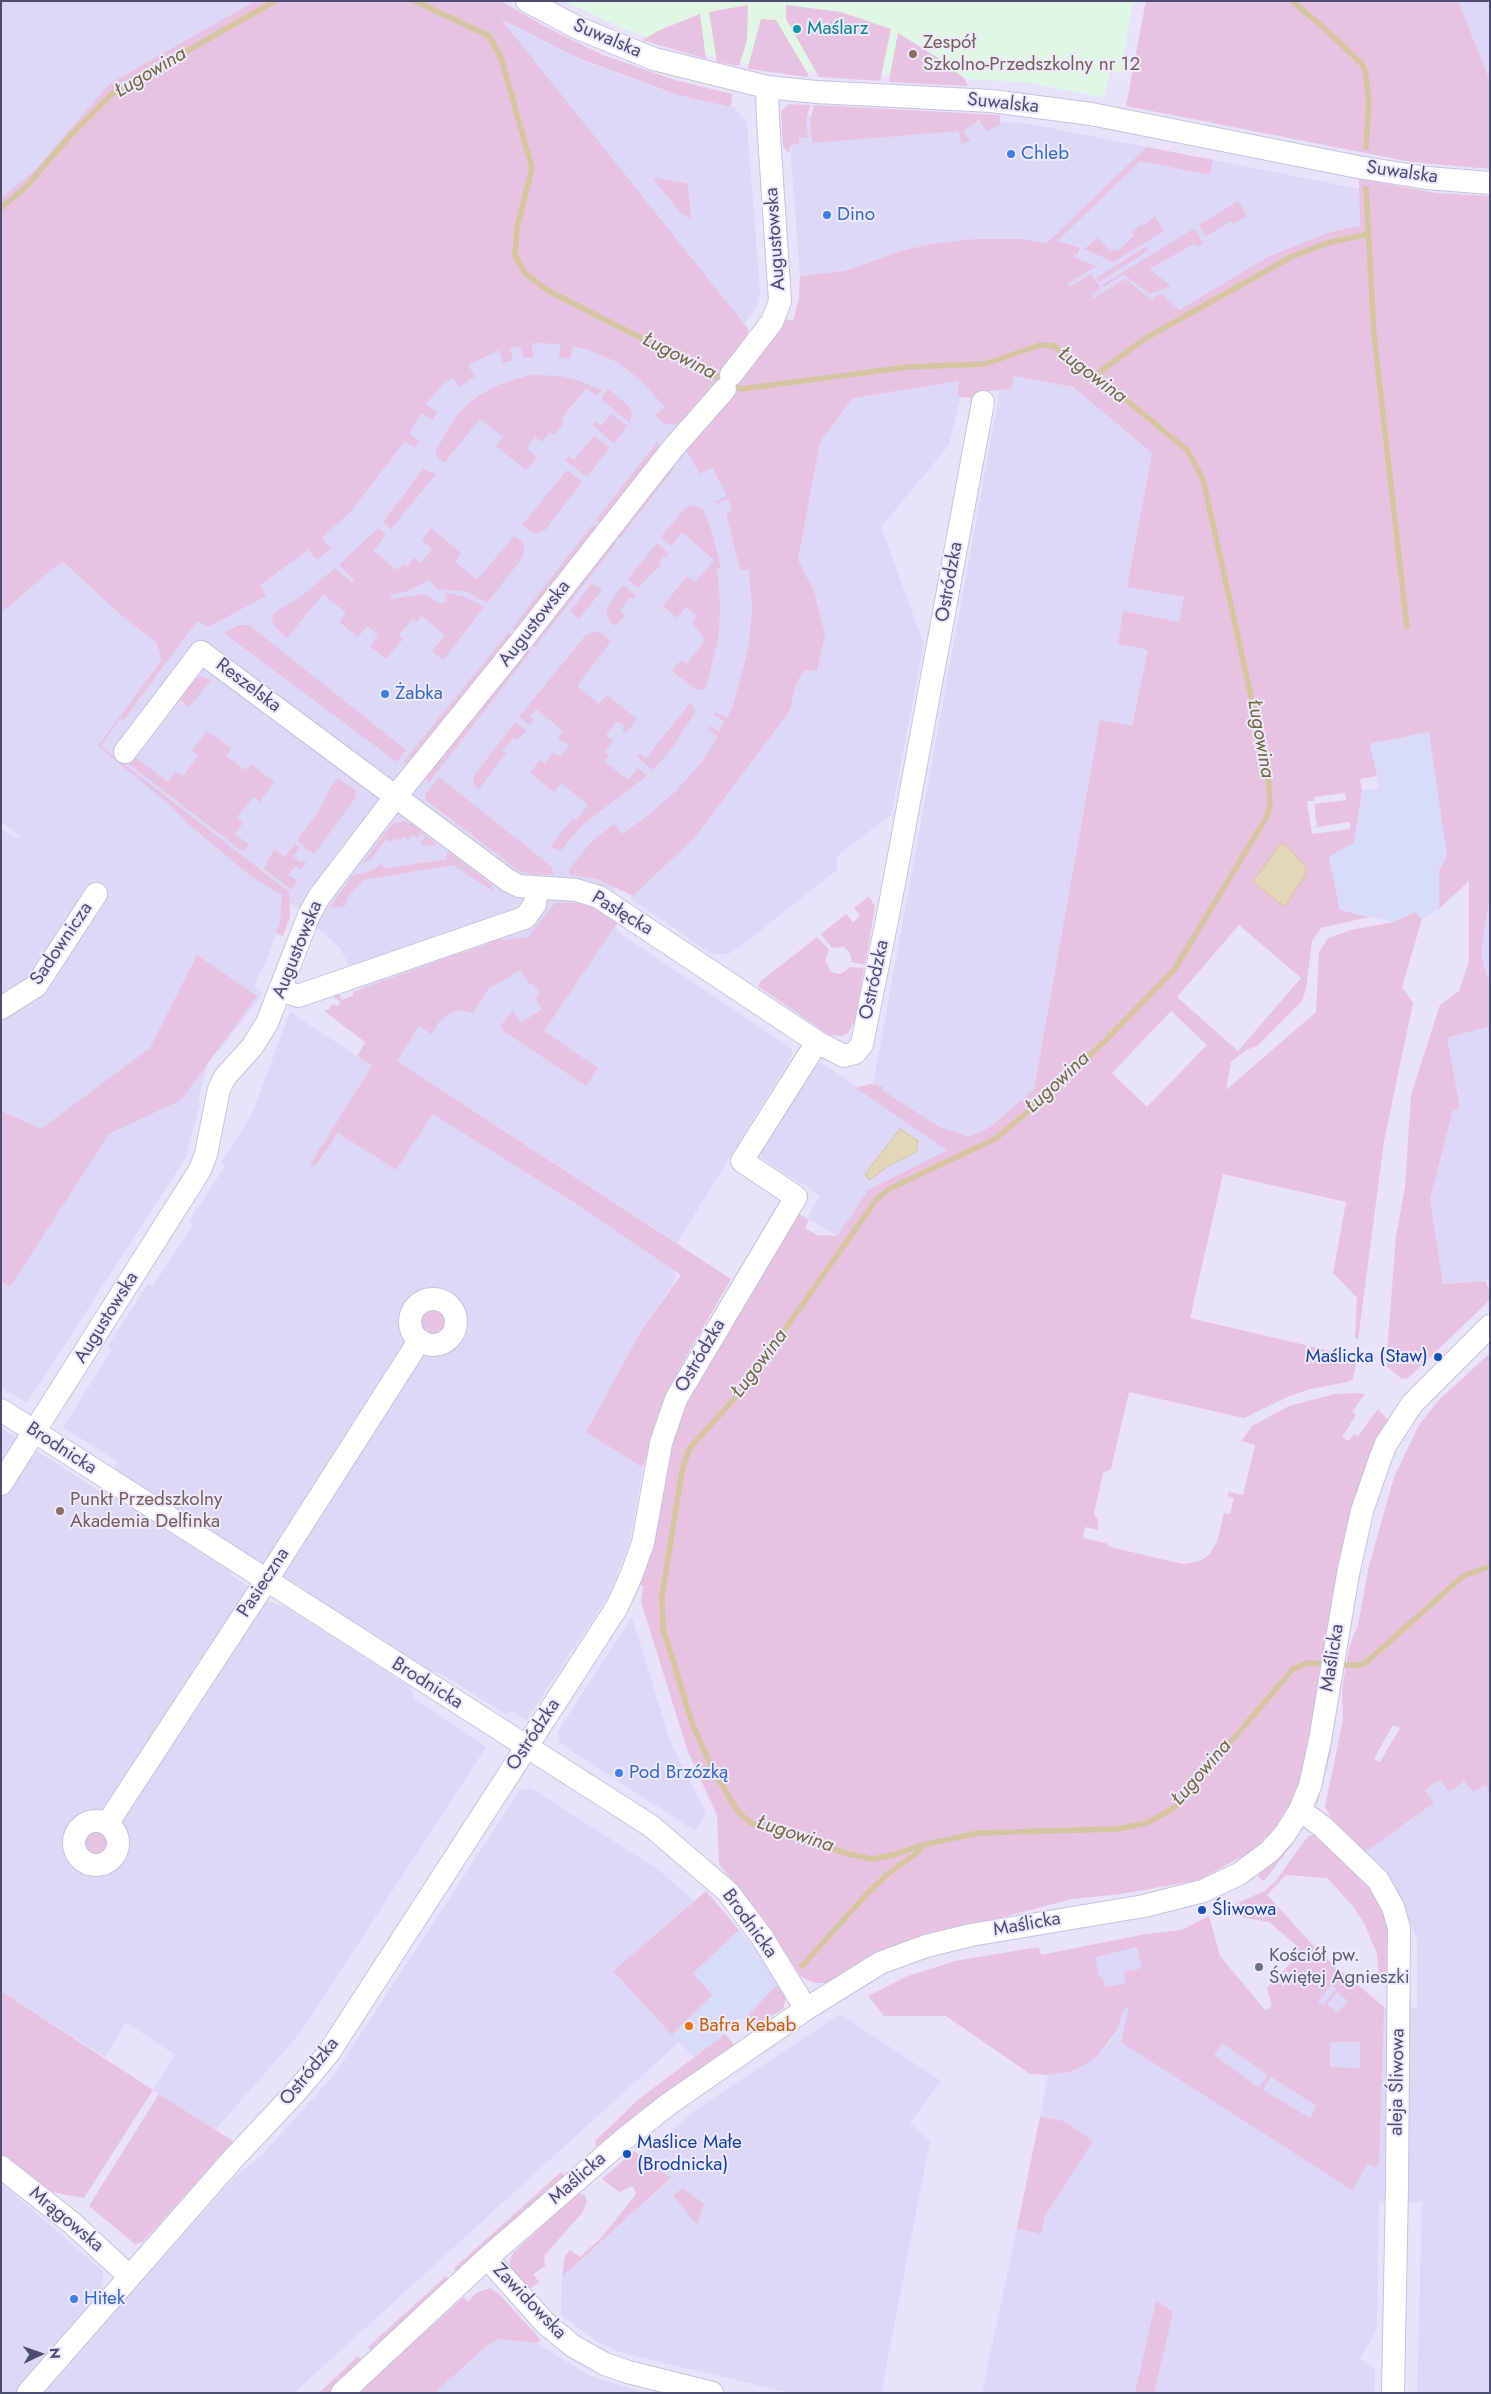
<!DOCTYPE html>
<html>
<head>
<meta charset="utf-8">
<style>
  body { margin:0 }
  #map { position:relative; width:1491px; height:2394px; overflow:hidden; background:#e8e3fa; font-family:Jost,sans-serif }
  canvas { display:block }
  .frame { position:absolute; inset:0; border:2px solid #4b4e71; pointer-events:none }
  .north { position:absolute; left:15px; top:2329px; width:50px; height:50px; -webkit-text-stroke:4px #ede9fe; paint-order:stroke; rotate:87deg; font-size:14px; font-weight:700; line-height:20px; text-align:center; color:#4b4e71 }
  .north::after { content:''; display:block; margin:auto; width:18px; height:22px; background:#4b4e71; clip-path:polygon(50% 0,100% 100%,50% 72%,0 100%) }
</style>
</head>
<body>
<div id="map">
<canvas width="1491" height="2394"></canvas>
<div class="frame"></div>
<div class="north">N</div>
</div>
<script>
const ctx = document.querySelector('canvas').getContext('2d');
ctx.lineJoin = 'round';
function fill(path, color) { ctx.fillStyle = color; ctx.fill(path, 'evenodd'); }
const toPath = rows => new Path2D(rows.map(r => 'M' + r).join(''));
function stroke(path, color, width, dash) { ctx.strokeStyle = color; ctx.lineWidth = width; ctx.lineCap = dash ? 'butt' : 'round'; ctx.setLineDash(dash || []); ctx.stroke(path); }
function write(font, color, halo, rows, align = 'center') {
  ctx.font = font + ' Jost,sans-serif'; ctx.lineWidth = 4; ctx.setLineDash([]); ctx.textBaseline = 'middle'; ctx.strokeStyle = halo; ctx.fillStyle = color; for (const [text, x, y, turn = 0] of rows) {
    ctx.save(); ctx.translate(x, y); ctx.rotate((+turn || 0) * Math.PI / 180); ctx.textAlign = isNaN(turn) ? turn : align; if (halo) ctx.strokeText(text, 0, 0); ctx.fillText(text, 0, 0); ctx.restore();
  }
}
fill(toPath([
  [1,1,255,1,109,84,35,170,1,198],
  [1458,1,1490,1,1490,81,1487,73],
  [499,18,578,58,613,72,678,95,735,108,747,123,760,291,756,308,743,325],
  [805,116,1024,123,1360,189,1361,226,1330,232,1267,257,1129,340,1108,360,1024,239,975,239,931,244,901,251,845,271,800,276,789,130],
  [511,339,563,339,654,376,735,500,754,572,760,684,615,889,617,931,792,1049,793,1054,677,1243,397,1061,340,948,282,896,280,923,266,961,255,982,255,988,263,994,219,1051,211,1047,198,1102,200,1103,186,1157,27,1403,1,1387,1,828,14,837,22,838,16,832,1,823,1,613,62,561,121,615,157,643,161,661,197,620,458,361],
  [1014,376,1073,387,1152,453,1127,587,1184,597,1179,622,1123,611,1118,644,1148,650,1132,726,1100,721,1034,1089,990,1127,868,1190,837,1236,807,1218,820,1196,764,1160,760,1154,762,1146,817,1064,822,1063,871,1096,1000,390,1011,389],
  [959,381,957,395,961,396,949,445,881,527,924,644,891,815,837,856,837,870,738,948,728,954,711,954,630,898,695,837,789,712,797,682,804,669,817,671,825,635,814,591,798,561,820,442,853,398],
  [1490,894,1490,987,1481,954],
  [290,1012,372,1066,310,1164,316,1167,338,1133,396,1170,433,1113,673,1267,676,1279,642,1329,586,1432,643,1468,629,1544,609,1595,526,1721,511,1710,507,1715,440,1673,422,1671,111,1472,118,1462,63,1427,112,1350,108,1346,148,1284,153,1286,194,1224,189,1221,225,1166,221,1163,253,1112],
  [1490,1026,1490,1280,1443,1284,1430,1199,1453,1110,1460,1108,1447,1038],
  [1,1428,99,1491,107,1491,232,1572,231,1575,247,1585,248,1595,286,1607,412,1688,414,1699,486,1747,300,2033,215,2130,153,2090,175,2055,126,2022,105,2057,1,1991],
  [632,1617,670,1741,706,1813,695,1831,560,1743,558,1731],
  [1441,1780,1485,1784,1490,1791,1490,2393,1417,2393,1422,2202,1379,2203,1377,2330,1360,2358,1375,2369,1374,2393,982,2393,1017,2228,1041,2233,1045,2216,1093,2141,1064,2121,1040,2117,1048,2075,1069,2072,1083,2066,1110,2042,1117,2030,1124,2009,1040,1955,1146,1934,1261,2015,1323,1956,1384,2007,1417,2008,1417,1939,1398,1895,1364,1853,1434,1803,1425,1790],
  [531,1788,660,1871,694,1901,613,1971,679,2042,294,2393,40,2393,238,2174,262,2155,334,2075,520,1790],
  [840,2014,941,2081,910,2123,930,2141,881,2393,791,2393,639,2357,614,2350,598,2342,561,2315,562,2277,671,2179,639,2156,706,2103],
  [1,2183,103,2271,101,2296,15,2393,1,2393],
  [498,2339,537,2343,588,2375,645,2393,435,2393,483,2349]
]), '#dcd8f6');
fill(toPath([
  [1430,732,1447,856,1439,870,1439,909,1422,919,1415,912,1394,922,1340,910,1329,857,1354,842,1362,791,1379,788,1370,744],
  [739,1930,757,1951,778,1984,745,2018,737,2019,726,2027,725,2034,694,2057,672,2035,712,1995,692,1973]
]), '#d8dcfa');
fill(toPath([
  [564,1,1133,1,1121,73,1110,71,1104,98,1026,82,772,69,677,49,624,29]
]), '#e0f7e5');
fill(toPath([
  [255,1,501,1,542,25,603,55,675,80,732,94,731,107,678,95,578,58,501,19,749,330,726,371,721,369,714,388,683,420,675,425,665,424,655,415,665,407,639,379,617,362,586,349,573,346,570,359,559,357,560,344,532,343,533,357,523,358,520,346,510,348,513,360,503,363,499,350,468,365,475,376,460,387,452,377,442,385,426,404,437,412,433,420,421,413,409,434,419,441,415,448,405,441,350,512,322,538,331,549,317,560,308,550,260,585,266,596,208,627,197,621,123,721,120,719,101,746,289,892,290,917,283,936,276,933,280,923,282,895,252,877,193,828,171,806,98,746,161,661,157,643,121,615,62,561,1,613,1,198,35,170,109,84],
  [1146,1,1458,1,1490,81,1490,169,1411,162,1126,106],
  [748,5,747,40,739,66,717,62,709,12],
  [786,5,841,12,891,29,880,81,819,77,786,19],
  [700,14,706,59,642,40,660,30],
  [761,19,776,20,808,74,807,77,749,69,748,67],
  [898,33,938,58,964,78,968,86,890,82,889,80],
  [789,104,810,105,806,121,808,137,799,138,799,144,790,145,789,153,783,146,781,111],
  [814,105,1000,115,1000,125,987,131,979,120,963,131,970,141,961,145,959,131,812,143,810,121],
  [1147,147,1213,160,1210,175,1140,161,1057,241,1080,248,1077,255,1074,254,1073,257,1096,266,1067,284,1071,286,1091,274,1101,288,1091,295,1094,298,1125,279,1152,300,1154,299,1153,297,1162,294,1179,310,1267,257,1330,232,1360,226,1359,179,1436,193,1490,196,1490,894,1481,954,1490,987,1490,1026,1447,1038,1460,1108,1453,1110,1430,1199,1443,1284,1485,1281,1490,1291,1490,1300,1408,1378,1402,1379,1386,1366,1396,1236,1405,1187,1411,1095,1440,1005,1459,991,1469,961,1469,881,1439,909,1439,870,1447,856,1429,732,1370,744,1377,776,1360,779,1362,791,1354,842,1329,857,1340,910,1369,917,1321,928,1312,941,1306,989,1302,1001,1257,1046,1246,1050,1231,1062,1226,1090,1316,1012,1319,952,1328,938,1351,930,1394,922,1415,912,1422,919,1402,987,1413,1003,1384,1141,1358,1340,1355,1338,1357,1298,1333,1273,1346,1202,1223,1174,1190,1318,1326,1350,1351,1359,1356,1364,1353,1379,1348,1382,1310,1389,1287,1397,1244,1418,1129,1392,1111,1469,1103,1473,1094,1514,1098,1520,1098,1530,1085,1527,1083,1538,1106,1543,1110,1547,1183,1564,1200,1561,1209,1555,1217,1542,1224,1513,1230,1514,1234,1498,1228,1496,1229,1492,1243,1495,1255,1445,1241,1441,1252,1426,1289,1406,1335,1394,1356,1393,1365,1394,1352,1412,1356,1415,1342,1437,1349,1441,1354,1434,1358,1436,1378,1409,1390,1422,1311,1747,1294,1801,1282,1822,1250,1852,1199,1880,1121,1894,1072,1899,989,1921,835,1983,815,1983,801,1977,765,1921,719,1864,717,1815,688,1752,641,1602,643,1586,639,1584,675,1436,683,1410,799,1214,809,1220,805,1228,817,1235,837,1236,868,1190,947,1150,856,1088,870,1084,883,1087,882,1090,939,1127,969,1137,990,1127,1034,1089,1100,720,1132,726,1148,650,1118,644,1123,611,1179,622,1184,597,1127,587,1152,453,1073,387,1014,376,1011,389,979,392,977,399,957,396,959,381,853,398,820,442,798,560,814,591,825,635,817,671,804,670,797,682,789,712,695,837,633,896,597,879,570,875,569,870,590,843,614,824,622,834,645,818,675,792,701,763,718,736,707,729,709,726,719,732,724,721,714,715,715,712,727,718,733,706,749,646,752,608,749,569,740,570,726,513,732,510,728,499,716,504,715,502,727,495,712,467,700,474,686,450,739,374,782,318,793,321,799,298,800,276,845,271,901,251,931,244,975,239,1024,239,1046,244],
  [1345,793,1346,800,1314,804,1317,826,1311,828,1307,801,1314,801,1314,797],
  [1350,822,1350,829,1312,834,1311,828],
  [1239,925,1301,978,1238,1051,1177,997],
  [1171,1011,1207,1045,1147,1107,1112,1073],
  [652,177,688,184,691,220,678,210],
  [1238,201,1247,216,1234,224,1231,221,1205,237,1199,225],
  [1155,216,1164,231,1114,262,1084,249,1098,238,1111,252,1115,249,1118,251,1134,236,1132,233,1141,224,1144,226],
  [1195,228,1203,244,1197,247,1194,244,1149,269,1171,286,1150,294,1123,274,1104,287,1102,285],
  [1147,246,1149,250,1099,282,1096,278],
  [530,375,562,376,577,380,602,390,597,396,586,388,561,419,564,422,555,435,550,432,542,442,535,437,526,448,537,457,526,470,496,446,503,437,480,419,444,463,439,459,435,452,454,419,466,406,478,396,498,385],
  [608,389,629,406,632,413,630,423,601,399],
  [611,413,627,426,614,443,592,425,595,422,601,426],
  [594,436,610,448,587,477,565,460,569,456,574,460],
  [658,441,658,451,602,524,596,520],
  [675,467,620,538,615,534,669,468],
  [423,469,436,474,391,529,383,522],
  [567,470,582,482,545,530,535,533,531,531,522,525],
  [691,505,703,510,713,535,721,568,717,569,720,602,719,634,709,676,705,689,700,690,694,688,672,671,681,660,687,664,705,640,692,622,697,615,686,607,677,618,663,606,687,576,695,582,714,560,682,532,671,546,661,537,684,509],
  [593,524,598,528,517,632,512,628],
  [378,528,386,535,373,551,397,570,403,564,407,567,414,558,421,563,432,549,422,540,431,528,461,553,455,562,477,580,514,536,523,543,525,550,522,558,487,603,467,592,437,589,430,580,405,592,391,594,391,599,424,594,441,604,446,602,445,593,453,594,466,597,484,607,443,660,432,651,445,635,422,616,416,622,412,619,399,635,403,639,386,659,370,646,378,634,367,626,358,637,339,622,346,613,323,594,287,638,277,629,272,621,273,614,303,595,335,568,352,583,354,580,339,565],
  [611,539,616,543,535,647,530,643],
  [657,543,669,554,666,558,663,556,659,562,661,564,638,588,628,579],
  [592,583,602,590,579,619,570,611],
  [623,585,636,595,633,599,630,597,620,611,625,615,616,626,610,622,606,612,611,601],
  [239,625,249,625,406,750,397,762,224,633],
  [509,632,513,636,410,767,403,762],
  [592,632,601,633,611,641,577,686,599,704,607,695,637,719,626,733,622,730,625,726,617,721,606,735,613,741,605,751,609,755,604,761,628,780,638,768,647,776,582,825,561,850,550,847,573,818,576,820,588,805,561,783,554,792,530,773,540,760,545,764,553,752,560,757,569,746,558,738,563,731,536,709,530,716,534,719,529,725,519,717,585,636],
  [526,647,531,651,429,782,424,778],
  [200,676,211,680,189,707,179,699,193,681],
  [690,703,696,711,670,751,653,770,637,757,640,754,646,758],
  [515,722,527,731,516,740,513,738,503,750,506,753,478,790,473,783,474,776],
  [207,731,231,749,226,756,236,763,245,770,251,764,274,782,260,802,253,797,237,817,243,823,235,834,249,845,243,852,129,764,135,757,168,782,176,771,183,776,190,767,198,755,192,750],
  [439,777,552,867,554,875,536,875,519,871,426,800,425,795],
  [338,778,355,790,356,797,314,854,297,841,321,807,328,791],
  [404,821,411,823,437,845,423,846,421,843,425,837,421,834,417,838,412,835,408,840,403,836,400,841,394,838,391,842,386,839,371,859,362,864,392,824],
  [295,844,300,847,293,856,301,863,303,860,306,863,301,870,295,866,288,875,297,881,291,889,264,869,274,849,285,857],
  [450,853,492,885,493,891,453,865,364,880,349,894,345,906,334,908,331,906,352,876,373,870,382,863,384,869,447,859,446,854],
  [869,896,875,907,865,965,852,962,850,953,844,947,832,948,821,934,846,914,853,922,860,916,854,908],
  [555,903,583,903,596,909,617,923,544,1031,598,1068,586,1086,502,1030,501,1025,513,1011,521,1023,542,1009,535,998,540,994,533,983,530,985,521,970,488,989,473,1013,459,1010,448,1014,439,1022,431,1034,419,1026,397,1061,731,1279,678,1371,657,1416,643,1468,586,1432,642,1329,681,1275,576,1204,433,1114,396,1170,338,1133,315,1167,310,1164,372,1066,357,1056,365,1042,324,1011,329,1009,332,1004,338,1006,340,1001,334,998,336,994,340,995,342,1000,354,995,353,992,447,958,449,952,456,955,487,944,492,938,503,940,528,937],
  [817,937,829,950,825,960,831,972,840,974,851,967,864,968,855,1021,848,1033,842,1036,829,1035,758,986,761,981],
  [197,955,257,996,181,1100,109,1134,10,1287,1,1281,1,1111,41,1129,150,1048],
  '421 1322a12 12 0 1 1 24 0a12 12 0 1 1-24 0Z',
  [1490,1353,1490,1791,1485,1785,1473,1792,1464,1781,1449,1792,1440,1780,1425,1790,1434,1803,1364,1853,1335,1826,1325,1807,1343,1720,1342,1690,1349,1647,1358,1625,1369,1566,1394,1477,1419,1425,1438,1401],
  [1393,1725,1400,1728,1380,1762,1374,1759],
  [1332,1718,1335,1718,1330,1755,1317,1805,1315,1795],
  '84 1844a12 12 0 1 1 24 0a12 12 0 1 1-24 0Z',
  [1300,1834,1269,1875,1263,1881,1258,1876,1264,1869,1292,1837],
  [1319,1834,1369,1883,1389,1924,1392,1970,1386,1978,1379,1976,1377,1954,1364,1923,1352,1905,1327,1878,1286,1875,1267,1895,1323,1956,1384,2007,1379,2160,1376,2168,1368,2163,1352,2190,1121,2042,1129,2007,1124,2009,1117,2030,1098,2055,1083,2066,1069,2072,1048,2075,1030,2074,946,2016,884,2016,868,1996,905,1977,955,1961,1039,1947,1041,1955,1146,1934,1181,1930,1209,1916,1220,1956,1266,2011,1272,2007,1267,1988,1299,1955,1298,1947,1269,1922,1216,1913,1264,1891,1275,1882,1305,1840,1310,1835],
  [1137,1947,1142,1968,1124,1972,1126,1983,1105,1987,1102,1977,1099,1977,1095,1957],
  [1331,1985,1336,1989,1323,2006,1318,2002],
  [1337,1992,1348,2001,1337,2013,1327,2004],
  [1330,2042,1360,2042,1360,2068,1330,2067],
  [1222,2043,1268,2075,1259,2088,1214,2055],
  [1271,2077,1317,2106,1310,2118,1263,2090],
  [706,1891,739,1930,693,1973,712,1995,672,2035,613,1971],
  [778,1984,786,1999,783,2009,750,2029,745,2018],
  [1,1991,153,2090,84,2198,46,2191,1,2155],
  [725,2034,735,2046,608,2144,596,2146,595,2141,639,2099],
  [159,2094,233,2141,143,2242,135,2244,89,2206],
  [1040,2117,1064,2121,1093,2141,1045,2216,1041,2234,1017,2228],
  [634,2151,671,2178,562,2277,565,2256,570,2250,580,2257,602,2237,636,2194,633,2186,619,2192,602,2179],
  [561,2172,568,2179,461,2276,454,2268],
  [683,2188,704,2204,697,2225,673,2195],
  [579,2192,582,2195,584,2194,587,2201,582,2213,544,2256,545,2266,533,2274,539,2282,525,2292,510,2270,510,2261,513,2253],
  [446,2276,453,2283,374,2354,368,2347],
  [490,2288,498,2293,534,2332,541,2340,537,2343,498,2339,483,2349,435,2393,358,2393,464,2297,468,2302,476,2293],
  [1156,2301,1173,2312,1154,2393,1135,2393],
  [358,2356,364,2363,332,2393,319,2393]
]), '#e7c3e1');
const water = toPath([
  [1280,844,1286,845,1306,867,1305,875,1286,905,1282,905,1253,882,1280,844],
  [900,1129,918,1141,916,1152,888,1166,869,1180,865,1174,900,1129]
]);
fill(water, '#e2d7b9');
stroke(water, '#d3c6a0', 1);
stroke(toPath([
  [415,1,489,36,501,58,532,168,517,227,515,256,525,273,547,290,741,389,908,367,985,364,1040,345,1054,346,1114,390,1187,450,1203,479,1268,774,1270,805,1267,816,1174,970,1105,1041,1050,1093,995,1139,889,1189,876,1200,743,1389,689,1449,682,1471,662,1596,663,1628,692,1723,713,1770,738,1812,752,1824,849,1854,872,1859,894,1855,922,1845,979,1833,1117,1829,1147,1823,1174,1808,1293,1669,1308,1663,1328,1664],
  [1292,1,1325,29,1361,63,1365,71,1369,102,1366,147],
  [1366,189,1374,334,1407,627],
  [1,208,25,188,70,136,113,93,275,1],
  [1094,376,1146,338,1293,256,1331,242,1368,234],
  [1337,1665,1363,1665,1463,1576,1490,1566],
  [802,1966,865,1896,889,1873,917,1853,922,1846]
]), '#d3c6a0', 5.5);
const minor = toPath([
  [527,1,578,28,654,59,767,87,816,92,992,101,1091,114,1358,167,1427,178,1490,183],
  [731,375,772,322,780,301,768,120,767,87],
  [125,752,201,652,509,881,519,886,576,890,599,897,817,1042],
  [281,990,298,996,521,919,525,918,535,904,537,889],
  [1,1008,36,986,96,894],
  '410 1322a23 23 0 1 1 46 0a23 23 0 1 1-46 0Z',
  [1,1410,651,1826,728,1892,762,1937,806,2009],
  [1,1484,200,1170,206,1154,219,1089,225,1077,252,1047,267,1023,309,915,319,897,396,796,522,640,673,448,725,389],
  [1300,1810,1323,1827,1378,1880,1393,1907,1399,1928,1397,2185,1393,2393],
  '74 1843a22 22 0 1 1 44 0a22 22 0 1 1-44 0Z',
  [107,1824,266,1581,419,1341],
  [1,2167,72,2223,129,2276],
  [487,2258,546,2324,573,2346,605,2364,628,2372,712,2393],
  [28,2393,232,2160,295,2093,328,2054,617,1607,631,1576,643,1543,661,1443,676,1399,796,1197,742,1161,817,1042,844,1056,855,1053,862,1044,889,910,983,402],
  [342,2393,487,2258,624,2139,670,2103,806,2009,880,1963,926,1946,971,1935,1144,1906,1203,1891,1239,1874,1270,1851,1285,1834,1300,1810,1310,1786,1320,1740,1348,1574,1362,1511,1380,1459,1386,1444,1412,1404,1490,1326]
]);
stroke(minor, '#c4c3e0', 24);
stroke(minor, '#fff', 22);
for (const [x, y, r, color] of [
  [797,29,5,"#0f9aa8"],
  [913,54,5,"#8d6e63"],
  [1011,154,5,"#3f7fe0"],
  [827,215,5,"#3f7fe0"],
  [385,694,5,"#3f7fe0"],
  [1438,1357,5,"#1a4fb4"],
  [60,1511,5,"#8d6e63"],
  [619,1773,5,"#3f7fe0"],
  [1202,1910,5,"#1a4fb4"],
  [1259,1967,5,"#6b7280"],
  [689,2026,5,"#e8710a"],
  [627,2154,5,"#1a4fb4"],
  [74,2299,5,"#3f7fe0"]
]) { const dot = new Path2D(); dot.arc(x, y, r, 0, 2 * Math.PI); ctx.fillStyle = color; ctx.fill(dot); stroke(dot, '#ede9fe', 2); }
write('19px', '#0d838f', '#ede9fe', [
  ["Maślarz",807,29]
], 'left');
write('19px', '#4b4e71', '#ede9fe', [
  ["Suwalska",607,39,23],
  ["Suwalska",1003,104,6],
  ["Suwalska",1402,173,8],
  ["Augustowska",776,239,-94],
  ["Ostródzka",950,582,-80],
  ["Augustowska",535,624,-52],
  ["Reszelska",248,686,37],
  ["Pasłęcka",622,914,31],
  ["Sadownicza",62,944,-56],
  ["Augustowska",298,950,-68],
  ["Ostródzka",875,980,-78],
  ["Augustowska",107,1318,-58],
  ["Ostródzka",701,1356,-60],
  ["Brodnicka",61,1449,33],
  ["Pasieczna",264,1583,-57],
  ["Maślicka",1333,1658,-81],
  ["Brodnicka",427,1684,32],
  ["Ostródzka",534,1735,-57],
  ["Brodnicka",749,1924,54],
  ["Maślicka",1027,1925,-10],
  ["Ostródzka",310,2072,-51],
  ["aleja Śliwowa",1398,2082,-89],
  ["Maślicka",578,2179,-41],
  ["Mrągowska",66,2220,40],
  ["Zawidowska",529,2302,46]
]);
write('19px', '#785e54', '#ede9fe', [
  ["Zespół",923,43],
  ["Szkolno-Przedszkolny nr 12",923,65],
  ["Punkt Przedszkolny",70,1500],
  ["Akademia Delfinka",70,1522]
], 'left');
write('19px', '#366cbe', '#ede9fe', [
  ["Chleb",1021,154],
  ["Dino",837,215],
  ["Żabka",395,694],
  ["Pod Brzózką",629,1773],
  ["Hitek",84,2299]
], 'left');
write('19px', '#164399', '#ede9fe', [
  ["Maślicka (Staw)",1428,1357,"right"],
  ["Śliwowa",1212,1910],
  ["Maślice Małe",637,2143],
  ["(Brodnicka)",637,2165]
], 'left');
write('19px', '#5b616d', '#ede9fe', [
  ["Kościół pw.",1269,1956],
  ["Świętej Agnieszki",1269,1978]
], 'left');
write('19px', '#c56008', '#ede9fe', [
  ["Bafra Kebab",699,2026]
], 'left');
write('italic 20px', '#766840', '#ede9fe', [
  ["Ługowina",151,73,-31],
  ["Ługowina",679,357,27],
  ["Ługowina",1092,376,37],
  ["Ługowina",1260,739,80],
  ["Ługowina",1058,1083,-43],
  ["Ługowina",760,1364,-53],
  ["Ługowina",1202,1773,-49],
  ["Ługowina",795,1835,18]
]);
</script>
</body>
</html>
